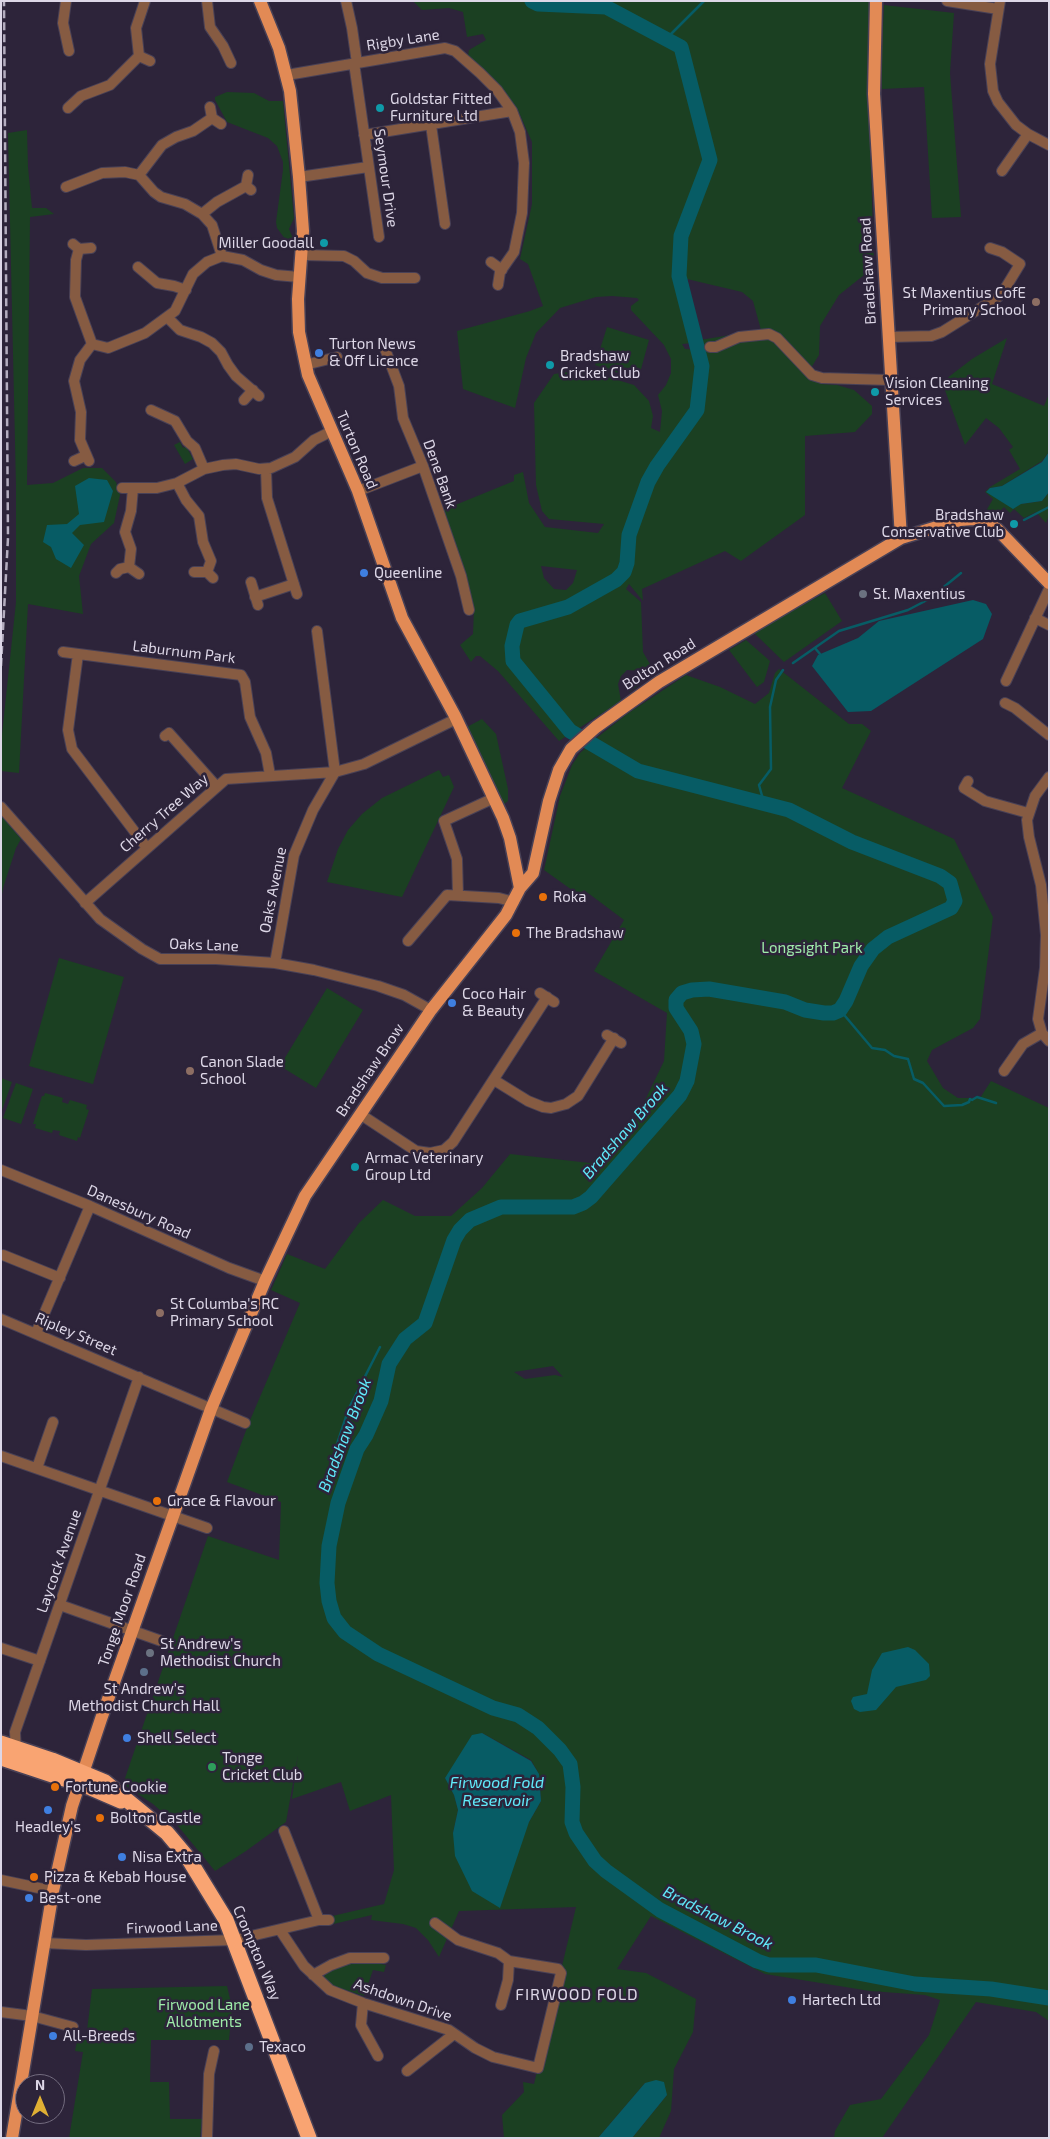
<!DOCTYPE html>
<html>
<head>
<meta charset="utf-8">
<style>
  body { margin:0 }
  #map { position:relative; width:1050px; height:2139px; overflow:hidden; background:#2d243a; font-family:"Exo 2",sans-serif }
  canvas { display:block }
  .frame { position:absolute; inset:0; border:2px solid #ddd7e7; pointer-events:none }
  .north { position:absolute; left:15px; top:2074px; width:50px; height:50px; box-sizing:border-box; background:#2d243a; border:1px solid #736c7f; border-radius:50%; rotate:0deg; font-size:14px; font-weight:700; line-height:20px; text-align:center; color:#ddd7e7 }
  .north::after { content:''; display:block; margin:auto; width:18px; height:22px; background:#e0b034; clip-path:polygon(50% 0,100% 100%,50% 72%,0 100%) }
</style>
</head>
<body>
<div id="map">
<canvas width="1050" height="2139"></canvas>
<div class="frame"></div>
<div class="north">N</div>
</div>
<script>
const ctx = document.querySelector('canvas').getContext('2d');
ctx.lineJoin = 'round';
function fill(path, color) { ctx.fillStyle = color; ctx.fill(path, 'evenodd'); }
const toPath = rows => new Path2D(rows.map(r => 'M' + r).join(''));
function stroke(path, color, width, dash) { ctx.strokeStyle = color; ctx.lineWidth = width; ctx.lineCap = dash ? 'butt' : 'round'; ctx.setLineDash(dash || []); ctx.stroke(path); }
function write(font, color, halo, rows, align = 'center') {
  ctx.font = font + ' "Exo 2",sans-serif'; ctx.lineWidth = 5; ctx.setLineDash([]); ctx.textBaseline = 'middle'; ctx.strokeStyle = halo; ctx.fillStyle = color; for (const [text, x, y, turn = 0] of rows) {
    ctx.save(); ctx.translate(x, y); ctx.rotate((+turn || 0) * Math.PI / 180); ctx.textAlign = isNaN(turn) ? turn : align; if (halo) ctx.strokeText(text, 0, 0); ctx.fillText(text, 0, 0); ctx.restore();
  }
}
fill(toPath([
  [413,1,871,1,868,71,874,267,839,295,820,326,819,355,806,376,813,374,820,384,837,385,854,390,872,406,872,414,855,432,805,436,805,515,741,561,725,551,642,589,643,601,629,584,626,589,641,602,643,652,651,666,643,671,627,670,621,676,618,684,621,701,559,741,498,671,480,656,476,656,471,662,460,645,473,634,474,609,443,510,514,481,514,475,523,472,529,503,545,527,598,533,604,524,549,519,542,511,536,485,534,403,554,374,584,370,634,385,649,401,653,416,651,428,660,432,662,411,658,395,666,385,671,373,671,359,664,345,631,310,631,306,639,300,637,298,612,296,596,297,560,308,536,333,526,358,515,408,463,389,457,331,530,311,543,306,528,264,520,259,532,204,532,142,517,108,501,87,468,56,469,50,486,40,483,34,467,37,463,12,449,8,422,10],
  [687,279,742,292,753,301,761,330,700,340,688,295],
  [702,342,703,350,685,349,682,344],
  [541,566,577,570,573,583,566,590,554,589,544,578],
  [884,5,954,13,950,73,961,217,932,218,924,87,882,89,881,68],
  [227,92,254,93,269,101,283,101,294,218,289,229,294,241,294,251,277,228,276,222,283,170,283,162,277,146,268,138,227,122,215,100,215,97],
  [27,130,28,167,32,208,46,208,54,214,30,217,27,485,53,483,83,468,102,468,116,482,120,495,114,523,91,544,79,576,83,614,28,604,19,773,1,771,1,744,16,602,16,486,8,133],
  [607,327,649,340,638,380,595,365],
  [1007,338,992,384,1044,406,1049,394,1049,452,1042,461,1002,486,990,488,1021,504,1042,501,1049,492,1049,515,1046,523,1036,512,1024,518,1014,509,1010,513,1004,507,994,517,986,511,993,499,985,492,990,487,1020,469,1009,450,1013,447,999,428,986,418,965,445,942,382,972,359],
  [180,442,183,448,186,446,193,459,185,464,174,445],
  [825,593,842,621,784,662,753,632],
  [746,640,770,661,764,682,757,687,729,650],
  [779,669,849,724,862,724,871,731,842,788,954,839,993,917,980,1019,973,1028,932,1050,927,1061,943,1088,958,1098,980,1098,991,1081,1049,1108,1049,2021,1036,2012,976,2002,882,2138,834,2138,835,2131,850,2105,881,2099,929,2035,940,2000,925,1995,870,1991,765,1974,651,1916,617,1969,646,1973,696,1999,693,2032,674,2069,671,2111,659,2138,632,2138,667,2095,645,2083,598,2138,504,2138,502,2115,524,2092,523,2082,534,2084,576,1907,459,1911,439,1957,428,1940,416,1928,403,1924,371,1920,372,1915,329,1925,328,1917,384,1904,394,1870,391,1795,350,1811,341,1782,292,1799,298,1755,286,1822,246,1851,215,1871,178,1826,153,1804,123,1784,208,1536,279,1560,281,1502,227,1482,248,1425,300,1303,271,1290,287,1254,325,1269,359,1223,383,1200,415,1216,451,1216,482,1188,510,1154,590,1163,635,1121,664,1061,667,1013,594,971,624,920,584,890,579,895,544,870,560,796,572,765,580,753,599,736,627,714,686,675,720,687,755,704,769,693,775,673],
  [553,1366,563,1377,555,1375,525,1379,514,1372],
  [482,1733,531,1760,539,1774,541,1801,529,1822,453,1833,458,1810,454,1795,445,1778],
  [634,679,641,684,629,692,628,684],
  [482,719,496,734,508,789,508,801,503,805,465,728],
  [439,770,443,777,449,775,454,787,402,897,327,882,338,849,348,830,362,814,382,798],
  [1,815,21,839,16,848,3,888,1,901],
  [59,958,124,977,93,1084,29,1066],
  [327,988,363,1010,316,1088,280,1066],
  [1,1078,12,1082,1,1113],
  [16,1083,33,1089,21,1124,3,1118],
  [45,1093,63,1098,62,1102,68,1104,70,1100,87,1105,86,1109,89,1110,80,1138,78,1137,77,1141,59,1135,60,1131,53,1130,52,1133,35,1128,36,1124,33,1124,42,1096,44,1096],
  [359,1960,386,1965,384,1972,373,1970,364,1996,331,1985,323,1978,328,1971],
  [227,1986,232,2007,229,2040,151,2040,150,2082,169,2082,170,2119,202,2119,200,2138,69,2138,83,2052,75,2051,77,2041,82,2042,86,2039,92,1989]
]), '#1b4022');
fill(toPath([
  [1049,452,1049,492,1042,501,1021,504,1013,509,986,492,990,488,1002,486,1042,462],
  [89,478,107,480,113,491,104,522,80,525,72,533,84,545,71,568,56,559,51,547,43,542,47,525,67,524,79,514,75,486],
  [973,600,986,604,992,614,983,639,871,711,848,712,812,666,818,655,858,638,879,621],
  [908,1647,915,1650,929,1664,930,1676,926,1680,896,1687,876,1710,860,1712,854,1709,851,1701,853,1697,867,1694,872,1670,882,1653],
  [482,1733,531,1761,539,1774,541,1801,529,1822,500,1908,472,1891,455,1856,453,1833,458,1810,454,1795,445,1778,472,1735],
  [656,2080,664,2082,667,2095,632,2138,598,2138,645,2083]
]), '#075c65');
stroke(toPath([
  [666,39,704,1],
  [1024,520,1049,507],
  [815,648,820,654],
  [793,663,839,631,908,610,929,599,961,573],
  [764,803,759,785,771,769,770,707,776,680,783,670],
  [840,1010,872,1048,885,1050,894,1056,908,1059,914,1079,923,1083,944,1106,962,1105,969,1102,970,1099,972,1100,977,1097,996,1103],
  [335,1450,349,1408,380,1347],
  [1047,1998,1049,1995]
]), '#075c65', 2.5);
stroke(toPath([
  [532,1,538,4,606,7,681,47,710,160,681,236,679,276,702,366,697,410,657,466,648,482,629,535,627,563,624,572,616,580,568,607,520,621,517,625,512,646,513,661,570,731,638,771,789,810,852,842,940,876,950,883,955,901,951,908,888,937,873,949,861,966,846,1001,840,1010,833,1013,824,1013,805,1010,785,1002,709,989,692,990,682,993,676,1000,676,1008,691,1031,694,1044,687,1081,680,1095,591,1197,583,1203,573,1207,501,1207,470,1220,460,1230,454,1240,425,1323,405,1339,389,1364,381,1401,366,1435,357,1449,338,1503,329,1546,327,1583,329,1601,334,1618,345,1632,378,1654,493,1708,518,1715,538,1728,560,1750,570,1764,573,1787,572,1822,576,1833,595,1861,606,1871,660,1910,757,1961,769,1965,816,1965,915,1984,991,1989,1049,1998]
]), '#075c65', 15);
const minor = toPath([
  [66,1,63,23,69,51],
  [207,1,210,27,223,46,231,63],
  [346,1,352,28,357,63],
  [947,1,998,9],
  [1000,1,990,64,993,91,998,102,1016,125,1028,134,1049,145],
  [139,56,150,61],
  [354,63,379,237],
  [287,75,445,48,455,51,480,73,497,90,512,111,520,132,524,163,522,213,514,252,500,272,498,285],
  [210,107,212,118,221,124],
  [68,108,81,96,110,85,139,56,136,28,145,1],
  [431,125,445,224],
  [364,135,512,111],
  [1002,171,1028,134],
  [139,175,162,145,176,137,193,131,212,118],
  [248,175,246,186,251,190],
  [299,177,368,167],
  [66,187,102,173,125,172,139,175,154,192,161,197,185,204,202,214,212,225,222,256],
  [202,214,217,202,246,186],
  [73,244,79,249,91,248],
  [79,249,76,260,75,297,92,344],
  [302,255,344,256,354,261,367,273,382,278,415,278],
  [491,262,502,270],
  [138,267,157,283,174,286,186,290],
  [167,317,180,330,201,337,212,343,221,352,228,365,236,376,259,396],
  [888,337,931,336,942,332,998,297,1006,287,1020,264,1002,252,990,248],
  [92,344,108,348,145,333,175,311,193,274,207,262,222,256,243,260,261,270,276,275,299,277],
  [710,347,716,347,739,337,769,334,777,338,812,375,822,378,890,380],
  [385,349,399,386,403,418,423,466,461,576,469,610],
  [305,365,337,357],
  [244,400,253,390],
  [151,410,175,421,187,441,195,448,204,469],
  [74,461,85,456],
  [89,461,80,440,81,412,74,381,80,360,92,344],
  [266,469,267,498,297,594],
  [177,483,186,500,199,516,203,542,211,561,207,572],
  [122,488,157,488,177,483,204,469,223,465,236,464,259,469,271,468,295,457,314,440,332,431],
  [358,491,423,466],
  [129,567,131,549,125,532,131,511,133,488],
  [194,572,207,572,213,578],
  [116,573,120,569,129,567,139,574],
  [251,582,258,605],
  [255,597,294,584],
  [1035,618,1049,625],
  [63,652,241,675,245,682,250,717,266,753,270,775],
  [78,654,68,730,72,749,147,848],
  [1006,681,1049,589],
  [1005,703,1015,708,1049,735],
  [165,736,169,733,217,787],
  [1049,777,1035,796,1027,820,1029,837,1041,885,1046,935,1045,968,1038,1019,1042,1033,1049,1041],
  [968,781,964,788,985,801,1028,813],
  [1,807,100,919,142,949,160,959,216,959,275,963,314,970,378,986,404,995,431,1010],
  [458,895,457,859,444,821,494,798],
  [85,903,226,779,335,772,317,631],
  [408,941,447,895,499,898,514,902],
  [275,963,294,855,313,810,335,772,364,764,456,719],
  [540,993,554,1002],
  [607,1035,621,1043],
  [1004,1071,1023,1044,1042,1033],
  [494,1080,528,1101,543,1107,551,1108,566,1104,578,1096,614,1038],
  [360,1114,416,1151,430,1153,444,1150,453,1142,547,997],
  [1,1170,90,1206,229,1268,265,1281],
  [3,1255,60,1278],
  [1,1319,245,1423],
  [36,1333,90,1206],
  [1,1456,207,1528],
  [37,1468,53,1422],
  [60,1605,167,1643],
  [1,1648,40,1661],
  [16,1752,15,1732,139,1377],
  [284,1831,319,1920],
  [1,1880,53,1891],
  [280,1930,304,1966,330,1990,363,2003,449,2030,475,2048,493,2057,538,2068,561,1973,558,1969,509,1961,498,1953,458,1940,435,1923],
  [44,1943,86,1945,234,1940,319,1920,329,1920],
  [313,1975,331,1965,350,1958,384,1958],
  [363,2003,361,2025,378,2056],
  [501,2005,508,1980,509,1961],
  [1,2012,32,2016,73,2027],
  [407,2071,454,2034],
  [207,2138,209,2074,214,2051]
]);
const major = toPath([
  [260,1,279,48,290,91,299,177,303,231,298,299,299,332,308,375,358,491,402,618,455,716,503,818,510,838,520,888],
  [876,1,874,94,901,538],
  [12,2138,53,1891,72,1806,101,1719,211,1409,265,1281,305,1196,431,1010,506,915,520,888,533,873,549,801,559,770,571,749,596,727,659,682,901,538,960,520,973,519,986,522,997,529,1049,583]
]);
const highway = toPath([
  [1,1743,52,1760,105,1782,167,1833,188,1858,226,1920,309,2138],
  [1,1758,91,1788,121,1801]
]);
stroke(minor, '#494156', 12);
stroke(major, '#494156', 15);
stroke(highway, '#494156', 18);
stroke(minor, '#865b42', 10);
stroke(major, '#e28a55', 12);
stroke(highway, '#f9a472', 15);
stroke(toPath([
  [1,666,8,538,4,1]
]), '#b5aec0', 2.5, [8, 4]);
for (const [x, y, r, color] of [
  [380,108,5,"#0f9aa8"],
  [324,243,5,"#0f9aa8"],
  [1036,302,5,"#8d6e63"],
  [319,353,5,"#3f7fe0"],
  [550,365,5,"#0f9aa8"],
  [875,392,5,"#0f9aa8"],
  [1014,524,5,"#0f9aa8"],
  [364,573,5,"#3f7fe0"],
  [863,594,5,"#6b7280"],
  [543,897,5,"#e8710a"],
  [516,933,5,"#e8710a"],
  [452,1003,5,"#3f7fe0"],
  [190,1071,5,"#8d6e63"],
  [355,1167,5,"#0f9aa8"],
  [160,1313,5,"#8d6e63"],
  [157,1501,5,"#e8710a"],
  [150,1653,5,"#6b7280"],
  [144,1672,5,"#5c6f8a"],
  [127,1738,5,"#3f7fe0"],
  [212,1767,5,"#2e9e5b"],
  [55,1787,5,"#e8710a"],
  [48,1810,5,"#3f7fe0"],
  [100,1818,5,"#e8710a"],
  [122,1857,5,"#3f7fe0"],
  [34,1877,5,"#e8710a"],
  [29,1898,5,"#3f7fe0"],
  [792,2000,5,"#3f7fe0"],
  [53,2036,5,"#3f7fe0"],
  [249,2047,5,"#5c6f8a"]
]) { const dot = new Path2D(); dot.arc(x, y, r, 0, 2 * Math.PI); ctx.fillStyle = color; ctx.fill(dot); stroke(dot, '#2d243a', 2); }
write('15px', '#ddd7e7', '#2d243a', [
  ["Rigby Lane",403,40,-9],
  ["Seymour Drive",386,178,82],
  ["Bradshaw Road",868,271,-93],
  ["Turton Road",357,450,67],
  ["Dene Bank",440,474,70],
  ["Laburnum Park",184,652,7],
  ["Bolton Road",659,664,-32],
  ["Cherry Tree Way",164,813,-41],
  ["Oaks Avenue",273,890,-79],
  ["Oaks Lane",204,945,2],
  ["Bradshaw Brow",370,1070,-56],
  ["Danesbury Road",139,1212,24],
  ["Ripley Street",76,1334,23],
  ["Laycock Avenue",59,1561,-71],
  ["Tonge Moor Road",122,1610,-71],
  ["Firwood Lane",172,1927,-2],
  ["Crompton Way",257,1953,67],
  ["Ashdown Drive",403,2000,19]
]);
write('15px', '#ddd7e7', '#2d243a', [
  ["Goldstar Fitted",390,99],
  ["Furniture Ltd",390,116],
  ["Miller Goodall",314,243,"right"],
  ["St Maxentius CofE",1026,293,"right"],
  ["Primary School",1026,310,"right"],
  ["Turton News",329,344],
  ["& Off Licence",329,361],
  ["Bradshaw",560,356],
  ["Cricket Club",560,373],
  ["Vision Cleaning",885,383],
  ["Services",885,400],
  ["Bradshaw",1004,515,"right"],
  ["Conservative Club",1004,532,"right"],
  ["Queenline",374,573],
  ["St. Maxentius",873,594],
  ["Roka",553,897],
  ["The Bradshaw",526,933],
  ["Coco Hair",462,994],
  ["& Beauty",462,1011],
  ["Canon Slade",200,1062],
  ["School",200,1079],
  ["Armac Veterinary",365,1158],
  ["Group Ltd",365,1175],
  ["St Columba's RC",170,1304],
  ["Primary School",170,1321],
  ["Grace & Flavour",167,1501],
  ["St Andrew's",160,1644],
  ["Methodist Church",160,1661],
  ["St Andrew's",144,1689,"center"],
  ["Methodist Church Hall",144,1706,"center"],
  ["Shell Select",137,1738],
  ["Tonge",222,1758],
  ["Cricket Club",222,1775],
  ["Fortune Cookie",65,1787],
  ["Bolton Castle",110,1818],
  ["Headley's",48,1827,"center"],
  ["Nisa Extra",132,1857],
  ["Pizza & Kebab House",44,1877],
  ["Best-one",39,1898],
  ["Hartech Ltd",802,2000],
  ["All-Breeds",63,2036],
  ["Texaco",259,2047]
], 'left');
write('15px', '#9fedaa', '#2d243a', [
  ["Longsight Park",812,948],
  ["Firwood Lane",204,2005],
  ["Allotments",204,2022]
]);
write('italic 16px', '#60eafa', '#2d243a', [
  ["Bradshaw Brook",625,1131,-49],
  ["Bradshaw Brook",345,1435,-69],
  ["Firwood Fold",497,1783],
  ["Reservoir",497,1801],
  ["Bradshaw Brook",718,1918,27]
]);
ctx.letterSpacing = '1px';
write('16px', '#ddd7e7', '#2d243a', [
  ["FIRWOOD FOLD",577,1995]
]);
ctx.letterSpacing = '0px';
</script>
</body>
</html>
